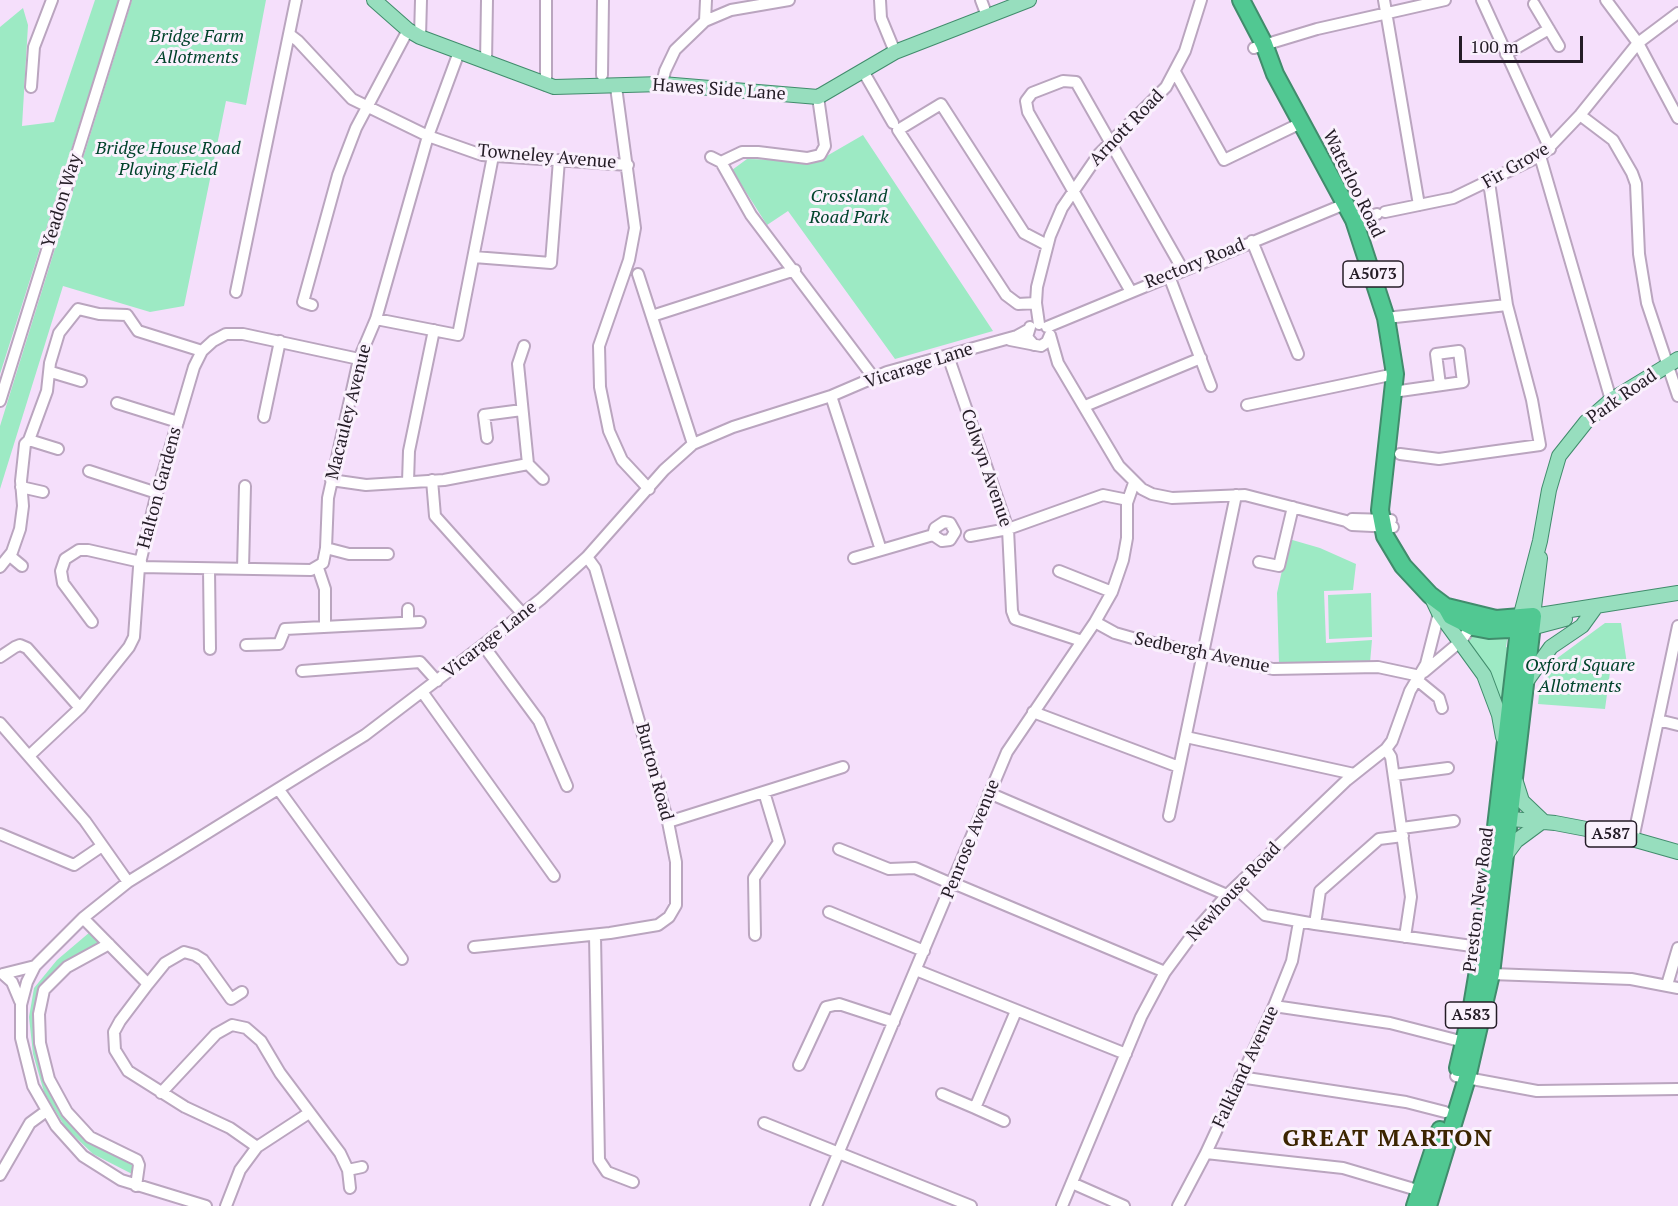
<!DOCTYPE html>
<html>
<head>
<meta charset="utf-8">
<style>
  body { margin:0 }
  #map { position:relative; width:1678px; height:1206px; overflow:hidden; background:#f5dffb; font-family:"PT Serif",serif }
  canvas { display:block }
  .scale { position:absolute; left:1459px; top:36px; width:124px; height:27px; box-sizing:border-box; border:3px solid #241c26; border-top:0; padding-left:8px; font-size:18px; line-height:21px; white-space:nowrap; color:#241c26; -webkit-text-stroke:4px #faf1fd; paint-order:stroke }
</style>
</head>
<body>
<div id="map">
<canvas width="1678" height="1206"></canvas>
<div class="scale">100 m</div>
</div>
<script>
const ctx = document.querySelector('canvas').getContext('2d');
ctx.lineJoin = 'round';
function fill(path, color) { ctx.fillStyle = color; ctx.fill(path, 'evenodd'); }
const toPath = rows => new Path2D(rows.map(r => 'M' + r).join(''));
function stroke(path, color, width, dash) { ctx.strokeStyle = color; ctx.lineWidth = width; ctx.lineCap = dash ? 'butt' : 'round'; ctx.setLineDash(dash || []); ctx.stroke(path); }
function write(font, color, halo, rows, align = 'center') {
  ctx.font = font + ' "PT Serif",serif'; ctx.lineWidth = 6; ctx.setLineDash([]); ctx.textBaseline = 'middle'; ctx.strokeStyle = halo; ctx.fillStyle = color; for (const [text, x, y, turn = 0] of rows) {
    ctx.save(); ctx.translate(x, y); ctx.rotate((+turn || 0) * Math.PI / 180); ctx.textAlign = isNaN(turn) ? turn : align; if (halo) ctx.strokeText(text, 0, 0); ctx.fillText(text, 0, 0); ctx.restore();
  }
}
fill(toPath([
  [95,0,119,0,0,374,0,27,23,8,28,25,22,126,54,122],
  [132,0,266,0,246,105,226,101,184,306,150,312,63,286,0,489,0,426],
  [863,135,993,331,895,359,788,211,767,225,732,170,747,159,818,161],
  [1289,539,1320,548,1356,564,1353,590,1324,591,1326,643,1372,640,1370,663,1279,664,1277,593],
  [1371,593,1372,637,1329,639,1328,595],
  [1605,623,1621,623,1627,664,1624,673,1610,672,1605,709,1538,704,1540,686,1556,659],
  [1474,631,1508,634,1506,647,1511,649,1504,710,1483,663,1466,639],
  [90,932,104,947,67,967,44,990,44,1061,77,1125,134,1157,138,1177,93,1154,65,1127,44,1092,33,1054,29,1017,34,988,57,960]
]), '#9deac4');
const minor = toPath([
  [546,0,546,85],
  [880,0,881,18,895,52],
  [981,0,987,16],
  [1384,0,1419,205],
  [1482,0,1550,149],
  [1606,0,1638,43,1678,118],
  [1534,4,1559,46],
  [705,21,706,0],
  [289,34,298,41,352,99,428,136,482,155,628,165],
  [420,37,421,0],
  [1254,48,1317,29,1445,0],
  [1506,54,1549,29],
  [486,63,487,0],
  [863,71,893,123],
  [1175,72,1224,160,1301,123],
  [602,75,603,0],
  [662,84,665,71,675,50,705,21,731,10,789,0],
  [31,87,34,47,52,0],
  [616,87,635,228,629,260,599,346,600,387,609,431,622,460,649,489],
  [1580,115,1613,140,1632,173,1636,184,1639,254,1647,303,1678,396],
  [1540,156,1611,400],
  [711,157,721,162,742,152,758,152,807,158,820,155,825,146,818,97],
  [721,162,751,215,874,378],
  [1385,212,1453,198,1542,155,1580,115,1638,43,1678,13],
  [1354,220,1377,214],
  [1252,241,1298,354],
  [474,257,551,263,559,160],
  [638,274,693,444],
  [1169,276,1211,386],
  [1130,290,1028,112,1026,101,1032,93,1063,81,1076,82,1183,270],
  [236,292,296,0],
  [1036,303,1018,304,1006,295,898,130,941,104,1024,233,1047,245],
  [312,305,303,302,338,175,356,128,408,30],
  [652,316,795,270],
  [1386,318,1507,305],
  [376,319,458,335,493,156],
  [1039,324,1036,303,1037,287,1050,236,1062,208,1099,154,1166,87,1185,51,1201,0],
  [1030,327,1027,337,1034,345],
  [1047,327,1345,204],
  [1050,335,1058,363,1119,466,1142,489,1152,494,1172,498,1245,495,1346,521,1352,525,1393,527],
  [1010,340,1041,346,1047,342,1050,335],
  [524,346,518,364,528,464],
  [948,356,1008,529,1012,611,1015,619,1082,641],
  [51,372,81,381],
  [1393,392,1463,382,1459,351,1436,354,1440,385],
  [831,396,881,550],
  [0,401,125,0],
  [117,403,178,422],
  [1247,405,1395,374],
  [1085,406,1201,358],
  [264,417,280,341],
  [487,438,484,415,522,410],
  [29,440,58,449],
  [1400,454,1439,459,1540,445,1532,400,1507,305,1489,182],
  [89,471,157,493],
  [331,480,366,485,444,480,528,464,543,479],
  [432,480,435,516,522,613],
  [408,482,409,451,434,330],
  [21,487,43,492],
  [1352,519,1391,520],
  [970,536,1008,529,1103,495,1128,500],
  [326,548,349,554,388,554],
  [10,556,22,566],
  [854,558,933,535,935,528,944,522,950,523,955,532,950,540,942,541,933,535],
  [1259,562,1279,566,1293,507],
  [0,567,12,552,20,529,23,506,21,481,25,444,29,440,47,391,50,363,59,333,78,309,99,314,127,315,138,331,202,351],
  [139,567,311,570,323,563,326,548,328,498,359,359,376,319,428,136,459,52],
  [318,568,325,589,325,627],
  [209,569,210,649],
  [243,569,245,486],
  [1059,571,1112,592],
  [92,622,63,583,61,571,65,559,79,550,88,550,141,562],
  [1095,622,1115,633,1136,639,1273,669,1378,667,1420,676],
  [408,623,408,609],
  [246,645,279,644,285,629,420,622],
  [483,645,539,721,567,786],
  [0,657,15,647,20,645,27,648,80,708],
  [302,671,420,662,437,681],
  [1424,672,1461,641,1474,622],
  [1417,680,1439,698,1442,708],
  [423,693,554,876],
  [1033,712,1179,767],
  [1658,720,1678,725],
  [0,723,85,821,128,882],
  [1186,737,1354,774],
  [1386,749,1391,757,1411,897,1405,937],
  [30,755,80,708,129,647,134,637,139,567,157,493,194,367,202,351,213,341,226,334,243,334,359,359],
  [1394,775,1448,768],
  [279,790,402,959],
  [989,793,1227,895],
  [1169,816,1236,495],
  [668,822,843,767],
  [1402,828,1454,821],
  [0,834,74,865,102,846],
  [1633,839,1678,626],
  [839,849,889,869,915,868,952,884],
  [953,883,1165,972],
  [1236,888,1265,915,1315,924,1486,948],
  [829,912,924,951],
  [83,918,148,984,120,1021,114,1032,115,1050,128,1071,185,1107,230,1128,257,1147],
  [1315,924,1320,891,1379,839,1403,836],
  [595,935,599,1160,607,1172,633,1182],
  [755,935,754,878,779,842,764,792],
  [109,944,67,967,44,990,39,1014,40,1043,49,1079,67,1112,90,1137,137,1160,139,1165,136,1186],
  [474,947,610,933,658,925,669,917,676,905,676,862,668,822,595,568,587,557],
  [916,970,1126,1054],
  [3,974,12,982,20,1001],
  [3,974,35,966],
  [1491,974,1631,979,1678,988],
  [148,984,165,963,184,952,195,955,203,960,231,999,242,992],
  [1667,985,1678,948],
  [1274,1006,1390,1023,1464,1042],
  [799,1065,826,1007,839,1004,894,1022],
  [1456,1076,1537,1091,1678,1089],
  [1240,1077,1406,1102,1445,1112],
  [161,1093,216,1034,232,1025,246,1028,261,1041,280,1073,340,1153,348,1170,350,1188],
  [942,1094,975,1108],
  [1004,1121,975,1108,1016,1011],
  [764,1123,971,1206],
  [1206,1153,1343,1168,1424,1192],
  [348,1170,362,1167],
  [0,1175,30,1123,45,1112],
  [1072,1183,1124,1206],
  [206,1206,121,1180,83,1156,56,1126,33,1086,21,1038,21,1005,27,982,35,966,83,918,128,882,365,735,483,645,541,599,587,557,664,470,693,444,733,427,831,396,887,372,1017,336,1028,330],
  [226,1206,240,1170,257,1147,309,1113],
  [816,1206,1007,752,1095,622,1112,592,1123,560,1127,538,1127,503,1134,483],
  [1062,1206,1141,1017,1165,972,1196,930,1227,895,1347,780,1386,749,1392,741,1410,691,1426,664,1439,613],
  [1178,1206,1206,1153,1274,1006,1292,961,1299,922]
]);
const major = toPath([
  [374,0,408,30,420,37,554,87,662,84,818,97,895,52,1029,0],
  [1540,558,1533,616,1678,593],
  [1431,596,1439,613,1484,675,1499,715,1503,737],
  [1520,618,1540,541,1549,490,1559,456,1586,422,1611,400,1678,359],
  [1531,628,1565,619],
  [1526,682,1551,647,1582,626,1595,608],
  [1515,779,1522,801,1543,821],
  [1501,818,1555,823,1618,835,1678,852],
  [1505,856,1516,841,1543,821]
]);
const highway = toPath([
  [1241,0,1264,44,1275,74,1354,220,1386,318,1395,374,1380,510,1385,536,1403,566,1430,595,1446,607,1451,616,1473,627,1489,630,1531,628],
  [1458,1068,1471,1012,1482,947,1520,621],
  [1415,1206,1440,1130],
  [1428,1206,1467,1078,1491,974,1533,616,1496,619,1447,607]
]);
stroke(minor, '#baa5bf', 14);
stroke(major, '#418c6c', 16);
stroke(highway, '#418c6c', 20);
stroke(minor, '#fff', 10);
stroke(major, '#97debe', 14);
stroke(highway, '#51c892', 16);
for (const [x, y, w] of [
  [1373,274,60],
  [1611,834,51],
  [1471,1015,51]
]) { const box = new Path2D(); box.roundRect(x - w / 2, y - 13, w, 26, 4.5); ctx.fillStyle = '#faf1fd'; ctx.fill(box); stroke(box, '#241c26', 1.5); }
write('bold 16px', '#241c26', null, [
  ["A5073",1373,274],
  ["A587",1611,834],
  ["A583",1471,1015]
]);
write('italic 18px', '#00432b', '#faf1fd', [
  ["Bridge Farm",197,37],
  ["Allotments",197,58],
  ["Bridge House Road",168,149],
  ["Playing Field",168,170],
  ["Crossland",849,197],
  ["Road Park",849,218],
  ["Oxford Square",1580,666],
  ["Allotments",1580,687]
]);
write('18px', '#241c26', '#faf1fd', [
  ["Hawes Side Lane",719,90,4],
  ["Arnott Road",1127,128,-46],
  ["Towneley Avenue",547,157,5],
  ["Fir Grove",1516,166,-30],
  ["Waterloo Road",1353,184,64],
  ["Yeadon Way",62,201,-73],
  ["Rectory Road",1195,264,-22],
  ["Vicarage Lane",919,366,-18],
  ["Park Road",1622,397,-35],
  ["Macauley Avenue",349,412,-76],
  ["Colwyn Avenue",986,468,71],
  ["Halton Gardens",160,488,-75],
  ["Vicarage Lane",490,640,-38],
  ["Sedbergh Avenue",1202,653,12],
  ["Burton Road",654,772,75],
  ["Penrose Avenue",971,839,-68],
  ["Newhouse Road",1234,892,-47],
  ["Preston New Road",1479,900,-83],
  ["Falkland Avenue",1246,1067,-65]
]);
ctx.letterSpacing = '1.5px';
write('bold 24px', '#3c2501', '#faf1fd', [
  ["GREAT MARTON",1388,1139]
]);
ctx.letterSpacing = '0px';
</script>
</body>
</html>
